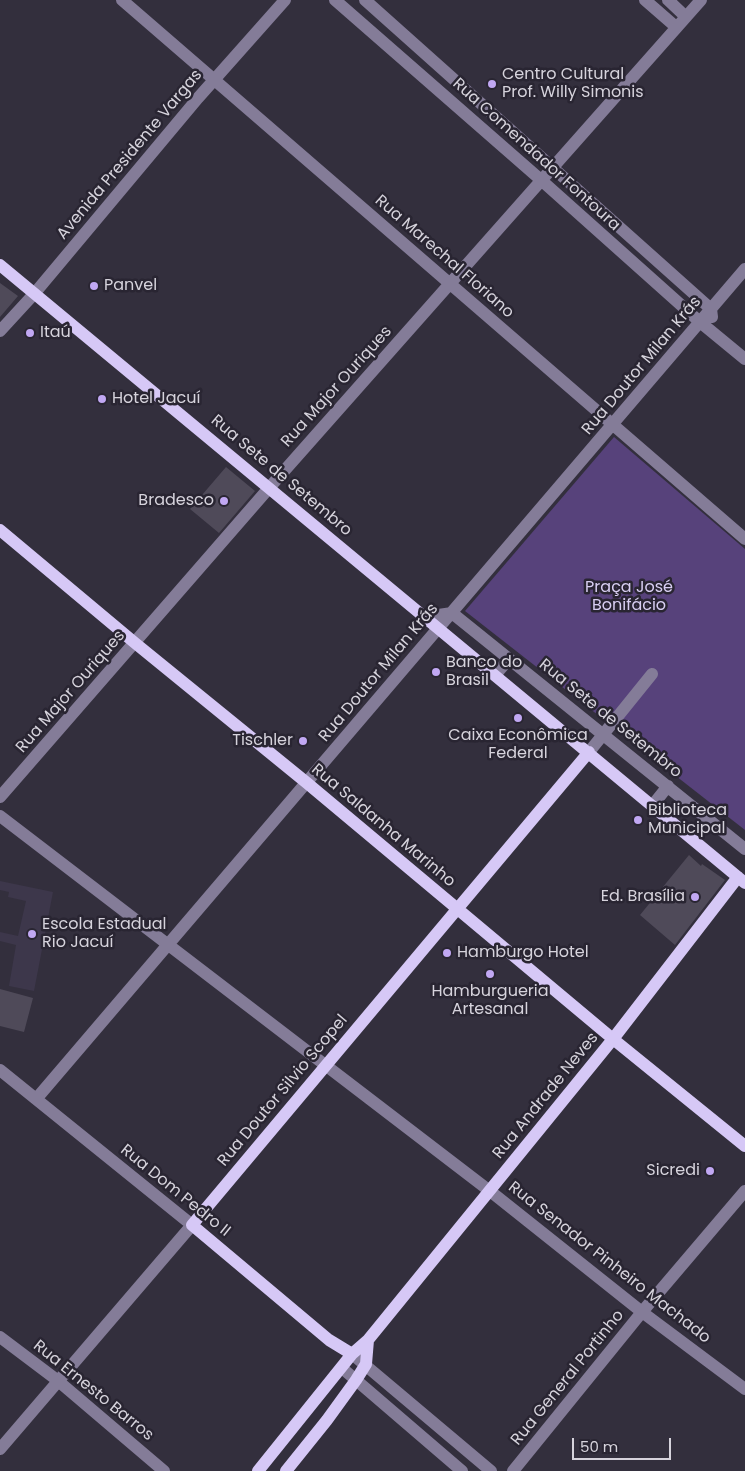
<!DOCTYPE html>
<html>
<head>
<meta charset="utf-8">
<style>
  body { margin:0 }
  #map { position:relative; width:745px; height:1471px; overflow:hidden; background:#332f3d; font-family:Poppins,sans-serif }
  canvas { display:block }
  .scale { position:absolute; left:572px; top:1438px; width:99px; height:22px; box-sizing:border-box; border:2px solid #d6d3dc; border-top:0; padding-left:6px; font-size:15px; line-height:18px; white-space:nowrap; color:#d6d3dc; -webkit-text-stroke:4px #292532; paint-order:stroke }
</style>
</head>
<body>
<div id="map">
<canvas width="745" height="1471"></canvas>
<div class="scale">50 m</div>
</div>
<script>
const ctx = document.querySelector('canvas').getContext('2d');
ctx.lineJoin = 'round';
function fill(path, color) { ctx.fillStyle = color; ctx.fill(path, 'evenodd'); }
const toPath = rows => new Path2D(rows.map(r => 'M' + r).join(''));
function stroke(path, color, width, dash) { ctx.strokeStyle = color; ctx.lineWidth = width; ctx.lineCap = dash ? 'butt' : 'round'; ctx.setLineDash(dash || []); ctx.stroke(path); }
function write(font, color, halo, rows, align = 'center') {
  ctx.font = font + ' Poppins,sans-serif'; ctx.lineWidth = 5; ctx.setLineDash([]); ctx.textBaseline = 'middle'; ctx.strokeStyle = halo; ctx.fillStyle = color; for (const [text, x, y, turn = 0] of rows) {
    ctx.save(); ctx.translate(x, y); ctx.rotate((+turn || 0) * Math.PI / 180); ctx.textAlign = isNaN(turn) ? turn : align; if (halo) ctx.strokeText(text, 0, 0); ctx.fillText(text, 0, 0); ctx.restore();
  }
}
fill(toPath([
  [0,881,53,892,34,991,9,986,16,945,0,941,0,932,18,936,26,901,8,897,9,892,0,890]
]), '#3d374b');
fill(toPath([
  [614,437,745,549,745,830,465,611]
]), '#57427b');
fill(toPath([
  [0,283,18,296,0,317],
  [226,467,255,491,219,533,190,509],
  [689,855,701,866,702,864,725,880,675,945,640,915],
  [0,989,33,998,24,1032,0,1026]
]), '#4f4a59');
stroke(toPath([
  [122,0,745,539],
  [335,0,541,180,700,322,745,359],
  [365,0,711,309,712,317],
  [645,0,676,27],
  [668,0,686,17],
  [0,331,34,294,198,98,285,0],
  [425,617,452,613,745,849],
  [495,675,509,659],
  [589,752,652,674],
  [0,797,269,488,701,0],
  [652,806,668,786],
  [0,816,495,1195,642,1312,745,1389],
  [0,1070,192,1225,0,1449],
  [37,1098,745,269],
  [0,1337,57,1380,164,1471],
  [352,1354,491,1471],
  [342,1368,462,1471],
  [513,1471,642,1312,745,1191]
]), '#847c98', 12);
stroke(toPath([
  [0,265,745,883],
  [0,530,135,643,307,783,613,1039,745,1146],
  [352,1354,329,1340,192,1225,589,752],
  [258,1471,352,1354,368,1340,613,1039,738,877],
  [286,1471,327,1420,356,1380,366,1364,368,1340]
]), '#d6c8f6', 12);
for (const [x, y, r, color] of [
  [492,84,5,"#c1a8f3"],
  [94,286,5,"#c1a8f3"],
  [30,333,5,"#c1a8f3"],
  [102,399,5,"#c1a8f3"],
  [224,501,5,"#c1a8f3"],
  [436,672,5,"#c1a8f3"],
  [518,718,5,"#c1a8f3"],
  [303,741,5,"#c1a8f3"],
  [638,820,5,"#c1a8f3"],
  [695,897,5,"#c1a8f3"],
  [32,934,5,"#c1a8f3"],
  [447,953,5,"#c1a8f3"],
  [490,974,5,"#c1a8f3"],
  [710,1171,5,"#c1a8f3"]
]) { const dot = new Path2D(); dot.arc(x, y, r, 0, 2 * Math.PI); ctx.fillStyle = color; ctx.fill(dot); stroke(dot, '#292532', 2); }
write('16px', '#d6d3dc', '#292532', [
  ["Centro Cultural",502,75],
  ["Prof. Willy Simonis",502,93],
  ["Panvel",104,286],
  ["Itaú",40,333],
  ["Hotel Jacuí",112,399],
  ["Bradesco",214,501,"right"],
  ["Banco do",446,663],
  ["Brasil",446,681],
  ["Caixa Econômica",518,736,"center"],
  ["Federal",518,754,"center"],
  ["Tischler",293,741,"right"],
  ["Biblioteca",648,811],
  ["Municipal",648,829],
  ["Ed. Brasília",685,897,"right"],
  ["Escola Estadual",42,925],
  ["Rio Jacuí",42,943],
  ["Hamburgo Hotel",457,953],
  ["Hamburgueria",490,992,"center"],
  ["Artesanal",490,1010,"center"],
  ["Sicredi",700,1171,"right"]
], 'left');
write('16px', '#d6d3dc', '#292532', [
  ["Avenida Presidente Vargas",130,155,-50],
  ["Rua Comendador Fontoura",536,155,42],
  ["Rua Marechal Floriano",444,257,41],
  ["Rua Doutor Milan Krás",642,366,-50],
  ["Rua Major Ouriques",337,387,-48],
  ["Rua Sete de Setembro",281,476,40],
  ["Rua Doutor Milan Krás",379,673,-50],
  ["Rua Major Ouriques",71,692,-49],
  ["Rua Sete de Setembro",610,719,39],
  ["Rua Saldanha Marinho",383,826,40],
  ["Rua Doutor Silvio Scopel",283,1091,-50],
  ["Rua Andrade Neves",546,1096,-51],
  ["Rua Dom Pedro II",175,1191,39],
  ["Rua Senador Pinheiro Machado",609,1263,38],
  ["Rua General Portinho",568,1378,-51],
  ["Rua Ernesto Barros",93,1391,39]
]);
write('16px', '#d8cef2', '#292532', [
  ["Praça José",629,588],
  ["Bonifácio",629,606]
]);
</script>
</body>
</html>
